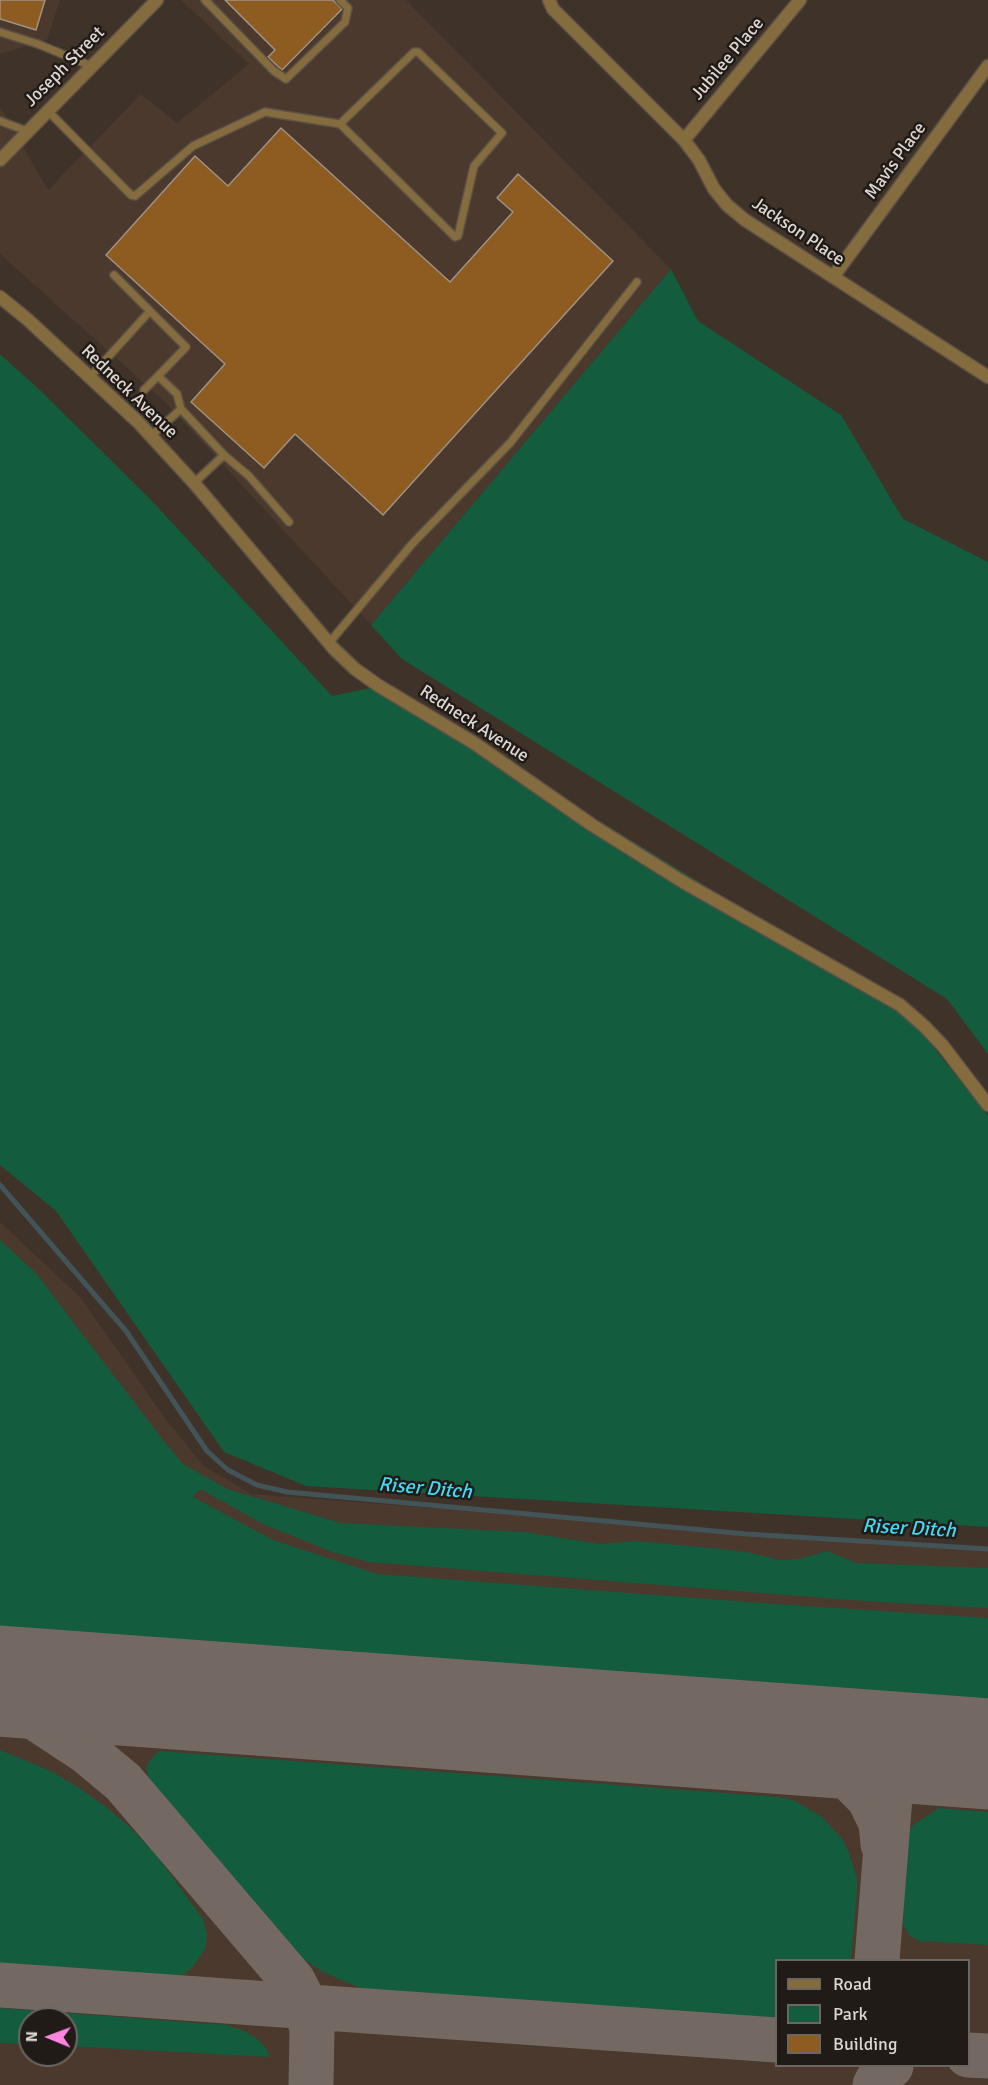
<!DOCTYPE html>
<html>
<head>
<meta charset="utf-8">
<style>
  body { margin:0 }
  #map { position:relative; width:988px; height:2085px; overflow:hidden; background:#3e3229; font-family:Signika,sans-serif }
  canvas { display:block }
  .legend { position:absolute; left:775px; top:1959px; width:195px; height:108px; box-sizing:border-box; background:#201b17; border:2px solid #6c6661; margin:0; padding:8px 10px; list-style:none; font-size:18px; color:#ded6d1 }
  .legend li { display:flex; align-items:center; gap:12px; height:30px }
  .legend b { width:30px; border:2px solid #6c6661 }
  .north { position:absolute; left:18px; top:2007px; width:60px; height:60px; box-sizing:border-box; background:#201b17; border:2px solid #6c6661; border-radius:50%; rotate:271deg; font-size:16px; font-weight:700; line-height:24px; text-align:center; color:#ded6d1 }
  .north::after { content:''; display:block; margin:auto; width:21px; height:27px; background:#fe85df; clip-path:polygon(50% 0,100% 100%,50% 72%,0 100%) }
</style>
</head>
<body>
<div id="map">
<canvas width="988" height="2085"></canvas>
<ul class="legend">
<li><b style="height:8px;background:#856c3e"></b>Road</li>
<li><b style="height:16px;background:#145c3e"></b>Park</li>
<li><b style="height:16px;background:#8e5b21"></b>Building</li>
</ul>
<div class="north">N</div>
</div>
<script>
const ctx = document.querySelector('canvas').getContext('2d');
ctx.lineJoin = 'round';
function fill(path, color) { ctx.fillStyle = color; ctx.fill(path, 'evenodd'); }
const toPath = rows => new Path2D(rows.map(r => 'M' + r).join(''));
function stroke(path, color, width, dash) { ctx.strokeStyle = color; ctx.lineWidth = width; ctx.lineCap = dash ? 'butt' : 'round'; ctx.setLineDash(dash || []); ctx.stroke(path); }
function write(font, color, halo, rows, align = 'center') {
  ctx.font = font + ' Signika,sans-serif'; ctx.lineWidth = 5; ctx.setLineDash([]); ctx.textBaseline = 'middle'; ctx.strokeStyle = halo; ctx.fillStyle = color; for (const [text, x, y, turn = 0] of rows) {
    ctx.save(); ctx.translate(x, y); ctx.rotate((+turn || 0) * Math.PI / 180); ctx.textAlign = isNaN(turn) ? turn : align; if (halo) ctx.strokeText(text, 0, 0); ctx.fillText(text, 0, 0); ctx.restore();
  }
}
fill(toPath([
  [0,0,60,0,47,40,0,54],
  [181,0,406,0,671,269,371,625,165,402,0,254,0,107,48,190,141,94,177,123,249,64],
  [0,1222,81,1298,165,1418,203,1465,251,1494,988,1551,988,2085,0,2085],
  [776,1960,968,1960,968,2066,776,2066],
  [30,2019,66,2019,66,2055,30,2055]
]), '#4a392c');
fill(toPath([
  [671,269,698,321,841,415,903,519,988,562,988,1054,947,999,402,659,371,625],
  [0,354,42,392,151,500,332,696,379,686,900,1005,988,1116,988,1527,306,1486,224,1452,56,1211,0,1165],
  [0,1240,35,1272,163,1440,183,1464,227,1489,341,1523,524,1532,600,1544,636,1541,722,1549,752,1553,779,1560,799,1559,827,1551,856,1563,988,1568,988,1608,863,1601,369,1562,332,1552,263,1524,200,1489,193,1497,273,1540,377,1574,775,1604,988,1618,988,1701,0,1628],
  [0,1750,51,1771,79,1788,106,1807,132,1829,157,1856,203,1919,207,1935,205,1949,193,1967,184,1974,174,1978,156,1978,0,1966],
  [159,1751,779,1797,793,1800,822,1817,843,1840,849,1853,857,1879,857,1891,851,1960,776,1960,776,2022,384,1994,363,1989,325,1973,303,1959,289,1946,150,1782,146,1768,150,1760],
  [939,1808,988,1812,988,1945,926,1941,921,1942,910,1936,903,1925,906,1837,913,1825],
  [0,2008,226,2025,242,2030,256,2038,266,2048,270,2057,66,2046,66,2019,30,2019,30,2044,0,2043]
]), '#145c3e');
stroke(toPath([
  [0,1185,126,1331,207,1451,228,1470,257,1485,287,1492,747,1534,988,1549]
]), '#435458', 5);
stroke(toPath([
  [0,1703,28,1713,87,1752,123,1782,293,1981,307,2008,312,2030,311,2085],
  [799,1740,837,1766,869,1798,881,1823,883,1844],
  [877,1960,890,1797,899,1777,917,1761,938,1750],
  [0,1985,776,2040],
  [968,2055,988,2056],
  [875,2085,884,2069,891,2066]
]), '#746962', 45);
stroke(toPath([
  [0,1681,988,1754]
]), '#746962', 111);
const building = toPath([
  [0,0,45,0,36,30,0,19,0,0],
  [225,0,333,0,342,9,282,70,268,57,275,50,225,0],
  [281,128,450,282,513,212,497,198,518,174,613,261,383,515,295,434,264,468,191,402,225,364,106,255,195,156,228,186,281,128]
]);
fill(building, '#8e5b21');
stroke(building, '#9f9286', 1.5);
const service = toPath([
  [205,0,274,71,286,79,345,22,348,8,340,0],
  [0,32,38,44,91,66],
  [47,110,131,195,135,196,193,146,265,112,340,124,414,52,418,52,502,133,474,166,458,236,455,237,340,124],
  [0,121,27,131],
  [114,275,150,311],
  [90,377,150,311,186,347,158,376,177,394,181,409,224,455,249,476,289,522],
  [144,390,158,376],
  [151,436,181,409],
  [194,483,224,455],
  [329,643,412,544,510,443,637,282]
]);
const minor = toPath([
  [549,0,553,9,684,140,699,160,714,189,727,205,745,220,988,377],
  [684,140,800,0],
  [0,160,157,0],
  [833,277,988,66]
]);
const tertiary = toPath([
  [0,297,27,319,138,422,194,483,334,649,355,669,379,686,474,743,592,825,683,882,900,1005,924,1026,943,1046,988,1105]
]);
stroke(service, '#5b5047', 10);
stroke(minor, '#5b5047', 15);
stroke(tertiary, '#5b5047', 15);
stroke(service, '#856c3e', 7);
stroke(minor, '#856c3e', 12);
stroke(tertiary, '#856c3e', 12);
write('18px', '#ded6d1', '#201b17', [
  ["Jubilee Place",728,59,-50],
  ["Joseph Street",65,67,-45],
  ["Mavis Place",896,161,-54],
  ["Jackson Place",798,232,34],
  ["Redneck Avenue",129,392,44],
  ["Redneck Avenue",474,724,33]
]);
write('italic 20px', '#41d9f5', '#201b17', [
  ["Riser Ditch",425,1489,5],
  ["Riser Ditch",909,1529,3]
]);
</script>
</body>
</html>
